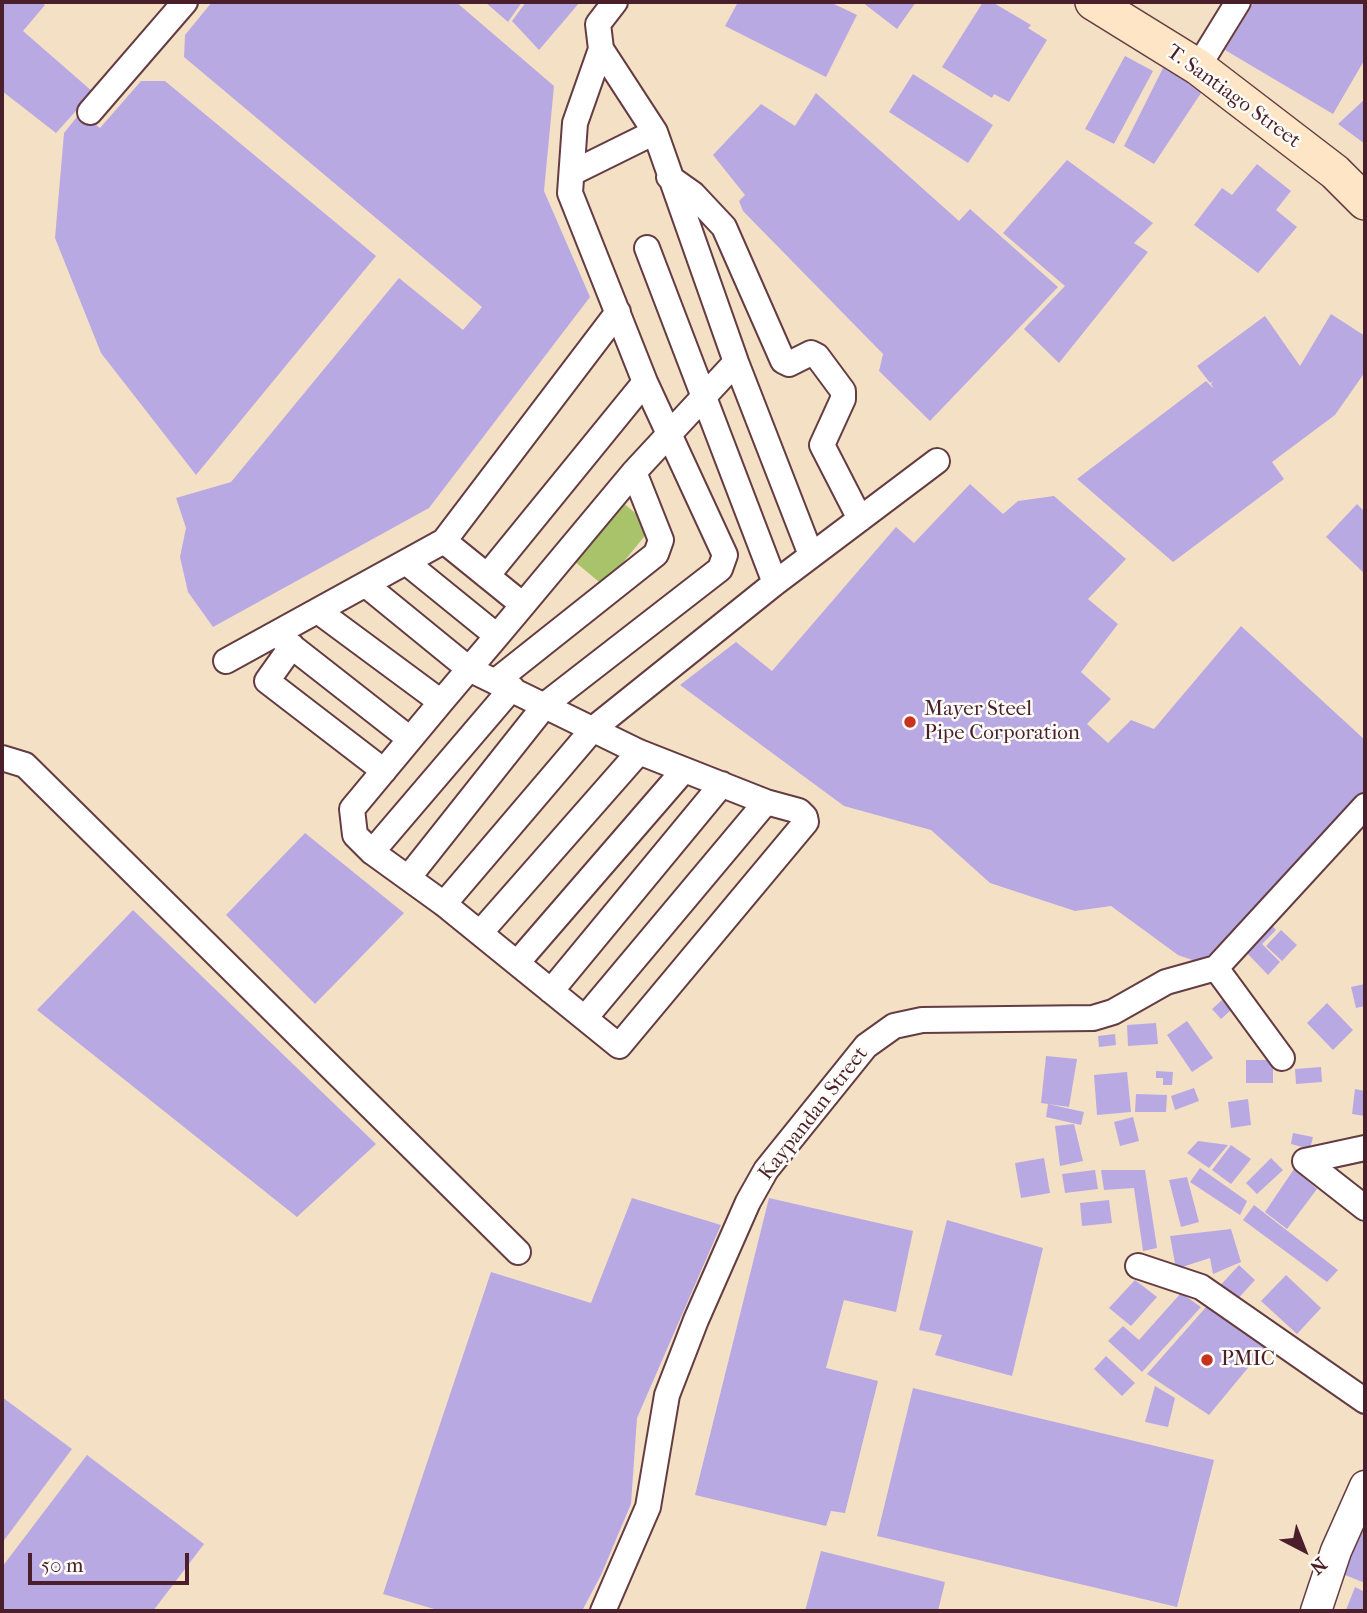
<!DOCTYPE html>
<html>
<head>
<meta charset="utf-8">
<style>
  body { margin:0 }
  #map { position:relative; width:1367px; height:1613px; overflow:hidden; background:#f4e0c5; font-family:"IM FELL French Canon",serif }
  canvas { display:block }
  .frame { position:absolute; inset:0; border:4px solid #4a1f2b; pointer-events:none }
  .north { position:absolute; left:1269px; top:1515px; width:70px; height:70px; -webkit-text-stroke:5px #fdfcf7; paint-order:stroke; rotate:138deg; font-size:19px; font-weight:700; line-height:28px; text-align:center; color:#4a1f2b }
  .north::after { content:''; display:block; margin:auto; width:24px; height:32px; background:#4a1f2b; clip-path:polygon(50% 0,100% 100%,50% 72%,0 100%) }
  .scale { position:absolute; left:28px; top:1553px; width:161px; height:32px; box-sizing:border-box; border:4px solid #4a1f2b; border-top:0; padding-left:9px; font-size:21px; line-height:24px; white-space:nowrap; color:#4a1f2b; -webkit-text-stroke:5px #fdfcf7; paint-order:stroke }
</style>
</head>
<body>
<div id="map">
<canvas width="1367" height="1613"></canvas>
<div class="frame"></div>
<div class="north">N</div>
<div class="scale">50 m</div>
</div>
<script>
const ctx = document.querySelector('canvas').getContext('2d');
ctx.lineJoin = 'round';
function fill(path, color) { ctx.fillStyle = color; ctx.fill(path, 'evenodd'); }
const toPath = rows => new Path2D(rows.map(r => 'M' + r).join(''));
function stroke(path, color, width, dash) { ctx.strokeStyle = color; ctx.lineWidth = width; ctx.lineCap = dash ? 'butt' : 'round'; ctx.setLineDash(dash || []); ctx.stroke(path); }
function write(font, color, halo, rows, align = 'center') {
  ctx.font = font + ' "IM FELL French Canon",serif'; ctx.lineWidth = 5; ctx.setLineDash([]); ctx.textBaseline = 'middle'; ctx.strokeStyle = halo; ctx.fillStyle = color; for (const [text, x, y, turn = 0] of rows) {
    ctx.save(); ctx.translate(x, y); ctx.rotate((+turn || 0) * Math.PI / 180); ctx.textAlign = isNaN(turn) ? turn : align; if (halo) ctx.strokeText(text, 0, 0); ctx.fillText(text, 0, 0); ctx.restore();
  }
}
fill(toPath([
  [622,502,652,527,604,586,574,561]
]), '#a8c369');
fill(toPath([
  [2,2,40,2,45,5,23,31,93,92,56,133,2,91],
  [212,2,456,2,554,86,544,191,590,297,429,508,213,627,188,592,180,557,186,528,176,498,231,482,399,278,463,330,482,307,184,57,185,35],
  [485,2,522,2,508,22],
  [526,2,580,2,539,50,512,21],
  [738,2,830,2,857,15,826,77,725,26],
  [862,2,916,2,897,29],
  [983,2,992,2,1031,25,1028,28,1047,40,1009,102,994,94,992,98,942,67],
  [1254,2,1365,2,1365,59,1333,114,1225,50],
  [1125,56,1153,71,1114,144,1085,129],
  [1163,68,1203,90,1154,164,1124,146],
  [913,74,993,125,968,163,889,112],
  [141,81,165,81,376,256,196,475,101,353,55,238,64,133,80,113,100,128],
  [816,93,959,221,970,209,1058,287,930,421,879,371,883,354,743,211,739,201,745,195,713,155,761,104,795,126],
  [1365,99,1365,144,1338,124],
  [1067,160,1153,223,1134,243,1148,252,1059,363,1024,329,1065,286,1003,233],
  [1257,164,1291,191,1276,210,1297,227,1258,273,1194,225,1222,188,1232,195],
  [1331,314,1365,336,1365,372,1335,415,1272,462,1284,479,1173,562,1077,479,1206,381,1214,389,1211,384,1213,381,1210,383,1197,366,1265,316,1300,366],
  [970,484,1003,514,1018,501,1054,496,1126,559,1088,599,1118,624,1081,672,1111,699,1087,724,1108,743,1131,720,1154,729,1241,626,1365,740,1365,793,1201,963,1178,955,1111,906,1075,911,990,883,931,830,844,806,680,685,736,642,772,671,896,527,914,543],
  [1357,504,1365,512,1365,574,1326,537],
  [305,833,404,913,315,1004,226,915],
  [133,910,376,1144,297,1217,37,1010],
  [1267,920,1276,930,1262,944,1280,962,1268,975,1246,952,1259,941,1252,933],
  [1281,930,1297,945,1282,961,1266,946],
  [1365,984,1365,1006,1356,1008,1351,987],
  [1222,1000,1231,1010,1221,1019,1212,1009],
  [1327,1003,1353,1030,1333,1050,1307,1023],
  [1187,1021,1213,1058,1192,1072,1167,1035],
  [1156,1023,1158,1044,1128,1046,1127,1025],
  [1115,1034,1116,1045,1099,1047,1098,1036],
  [1046,1056,1077,1059,1069,1107,1041,1103],
  [1246,1060,1273,1060,1273,1083,1246,1083],
  [1321,1067,1322,1082,1296,1084,1295,1069],
  [1156,1071,1173,1072,1172,1085,1163,1085,1163,1078,1156,1078],
  [1127,1072,1131,1112,1097,1115,1094,1075],
  [1194,1088,1199,1101,1175,1110,1171,1096],
  [1355,1089,1365,1091,1365,1116,1352,1114],
  [1136,1094,1167,1095,1166,1112,1135,1112],
  [1248,1099,1251,1125,1231,1128,1228,1102],
  [1048,1104,1084,1112,1081,1125,1046,1117],
  [1133,1117,1139,1141,1120,1146,1114,1122],
  [1074,1124,1083,1161,1060,1166,1055,1126],
  [1293,1133,1313,1137,1310,1149,1291,1144],
  [1198,1141,1228,1145,1209,1168,1187,1153],
  [1231,1145,1251,1159,1231,1184,1212,1170],
  [1044,1158,1050,1193,1021,1198,1015,1163],
  [1271,1158,1283,1170,1257,1194,1246,1183],
  [1200,1168,1247,1201,1240,1215,1190,1182],
  [1294,1169,1317,1189,1287,1229,1265,1212],
  [1095,1170,1098,1189,1065,1193,1062,1174],
  [1101,1170,1145,1170,1157,1248,1143,1251,1134,1188,1104,1190],
  [1187,1177,1199,1222,1181,1227,1169,1180],
  [632,1198,721,1225,637,1418,631,1504,601,1575,582,1611,441,1611,383,1594,491,1272,591,1303],
  [769,1198,913,1231,896,1312,844,1300,826,1368,878,1381,845,1513,831,1511,826,1526,695,1495],
  [1109,1200,1112,1223,1082,1226,1080,1203],
  [1254,1205,1338,1270,1327,1282,1243,1220],
  [947,1220,1043,1248,1012,1376,935,1355,942,1335,919,1330],
  [1231,1229,1241,1262,1213,1274,1210,1258,1176,1269,1170,1236],
  [1239,1265,1255,1280,1234,1303,1218,1288],
  [1286,1275,1321,1308,1297,1334,1261,1301],
  [1135,1280,1157,1297,1131,1326,1109,1308],
  [1181,1293,1201,1307,1142,1372,1108,1341,1123,1326,1139,1340],
  [1207,1306,1266,1346,1209,1415,1147,1374],
  [1106,1356,1135,1383,1122,1396,1094,1369],
  [1155,1386,1175,1398,1168,1427,1145,1422],
  [913,1388,1214,1460,1177,1607,877,1536],
  [2,1397,72,1449,2,1543],
  [87,1455,204,1544,153,1611,3,1611,2,1567],
  [1365,1519,1365,1583,1340,1573],
  [821,1551,945,1582,938,1611,805,1611],
  [1355,1587,1365,1592,1365,1611,1346,1610]
]), '#b9a9e3');
const minor = toPath([
  [615,2,598,24,601,49,655,132,736,362,811,555],
  [1198,67,1238,2],
  [90,112,185,2],
  [572,173,655,132],
  [669,177,693,194,724,227,783,361,789,364,811,353,817,356,843,391,843,399,822,445,860,519],
  [647,248,775,583],
  [444,541,523,605],
  [407,563,497,636],
  [487,576,645,382],
  [366,585,469,669,639,752,766,802,799,811,805,817,806,822,619,1046,444,904,372,852,355,835,352,809,441,702,497,636,523,605,634,472,736,362],
  [318,611,441,702],
  [281,638,410,739],
  [292,646,267,681,384,771],
  [226,661,444,541,618,312],
  [496,681,656,554,661,540,634,472],
  [2,758,25,765,518,1252],
  [372,852,512,688],
  [408,878,546,704,720,569,725,555,645,382,570,193,575,123,601,49],
  [444,904,593,729,775,583,937,461],
  [480,933,639,752],
  [517,963,684,770],
  [1216,968,1282,1058],
  [551,991,722,784],
  [585,1018,766,802],
  [1305,1161,1365,1208],
  [1305,1161,1365,1148],
  [1138,1266,1201,1287,1365,1401],
  [603,1611,648,1507,667,1395,696,1320,748,1202,766,1170,866,1046,894,1026,922,1020,1093,1018,1113,1012,1166,982,1216,968,1365,806]
]);
const tertiary = toPath([
  [1316,1611,1336,1551,1365,1486]
]);
const secondary = toPath([
  [1093,2,1198,67,1335,172,1365,202]
]);
stroke(minor, '#643c42', 28);
stroke(tertiary, '#643c42', 33);
stroke(secondary, '#643c42', 38);
stroke(minor, '#fff', 24);
stroke(tertiary, '#fff', 30);
stroke(secondary, '#fde5c5', 35);
for (const [x, y, r, color] of [
  [910,722,7,"#c8321e"],
  [1207,1360,7,"#c8321e"]
]) { const dot = new Path2D(); dot.arc(x, y, r, 0, 2 * Math.PI); ctx.fillStyle = color; ctx.fill(dot); stroke(dot, '#fdfcf7', 2.5); }
write('21px', '#4a1f2b', '#fdfcf7', [
  ["T. Santiago Street",1233,97,36],
  ["Kaypandan Street",814,1114,-52]
]);
write('21px', '#4a1f2b', '#fdfcf7', [
  ["Mayer Steel",924,710],
  ["Pipe Corporation",924,734],
  ["PMIC",1221,1360]
], 'left');
</script>
</body>
</html>
